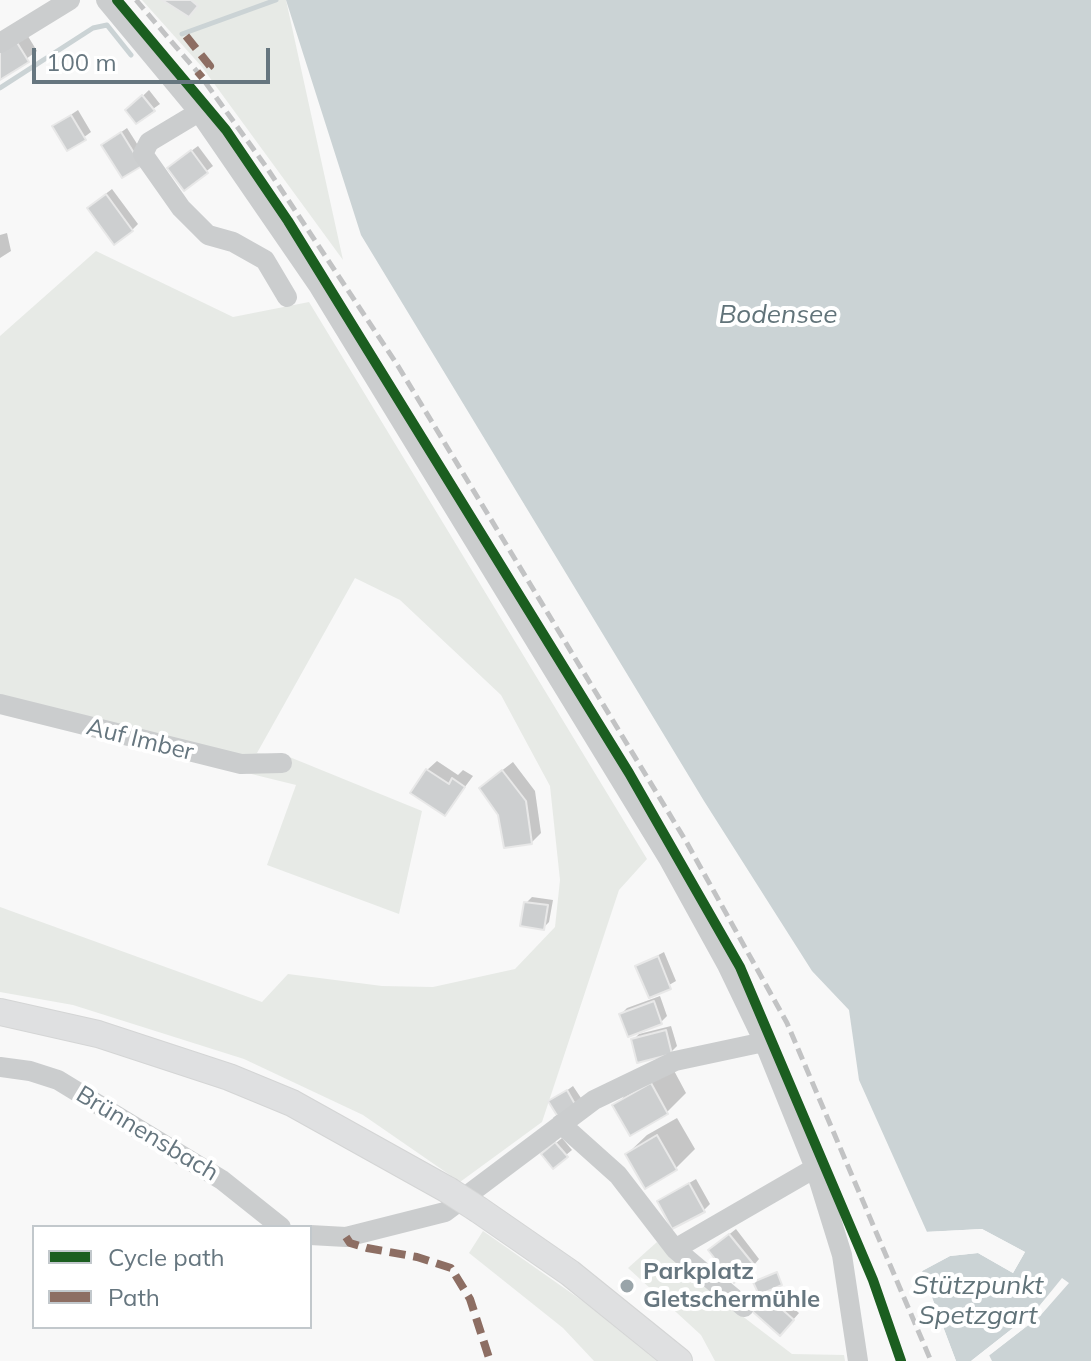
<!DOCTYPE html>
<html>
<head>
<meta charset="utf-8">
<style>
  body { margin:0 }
  #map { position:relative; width:1091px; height:1361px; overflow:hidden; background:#f8f8f8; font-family:Mulish,sans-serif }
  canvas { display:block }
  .legend { position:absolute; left:32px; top:1225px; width:280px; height:104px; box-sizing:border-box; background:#fff; border:2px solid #c2c8cc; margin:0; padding:10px 14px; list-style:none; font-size:24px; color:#66767f }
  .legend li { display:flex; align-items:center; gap:16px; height:40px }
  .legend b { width:40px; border:2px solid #c2c8cc }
  .scale { position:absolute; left:32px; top:48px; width:238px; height:36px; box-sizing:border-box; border:4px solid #66767f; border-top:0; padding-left:10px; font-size:24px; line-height:28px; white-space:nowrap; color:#66767f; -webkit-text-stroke:6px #fff; paint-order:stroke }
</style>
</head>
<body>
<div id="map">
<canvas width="1091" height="1361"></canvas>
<ul class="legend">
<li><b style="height:10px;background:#1b5e20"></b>Cycle path</li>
<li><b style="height:10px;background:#8d6e63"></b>Path</li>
</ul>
<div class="scale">100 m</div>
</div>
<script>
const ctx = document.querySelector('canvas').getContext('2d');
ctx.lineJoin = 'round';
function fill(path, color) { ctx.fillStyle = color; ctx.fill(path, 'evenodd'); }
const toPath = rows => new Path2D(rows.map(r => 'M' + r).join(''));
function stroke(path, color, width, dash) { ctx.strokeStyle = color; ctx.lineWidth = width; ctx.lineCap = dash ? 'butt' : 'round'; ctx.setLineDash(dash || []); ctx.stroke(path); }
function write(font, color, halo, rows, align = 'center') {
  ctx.font = font + ' Mulish,sans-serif'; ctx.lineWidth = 8; ctx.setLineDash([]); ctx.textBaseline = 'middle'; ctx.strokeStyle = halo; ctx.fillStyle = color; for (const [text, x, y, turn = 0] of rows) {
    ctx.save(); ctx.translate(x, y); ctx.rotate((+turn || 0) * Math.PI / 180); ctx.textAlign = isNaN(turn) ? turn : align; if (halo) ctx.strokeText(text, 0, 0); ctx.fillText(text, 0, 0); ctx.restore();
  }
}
fill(toPath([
  [142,0,286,0,343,260,202,67],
  [96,251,233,317,309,302,647,859,619,890,542,1122,460,1182,363,1115,244,1059,73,1005,0,992,0,907,262,1002,288,974,382,986,433,987,515,969,555,927,560,880,550,786,501,695,400,600,355,578,257,753,287,756,422,811,399,914,267,865,296,785,0,712,0,336],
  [483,1231,584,1302,657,1361,594,1361,563,1328,469,1253],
  [657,1242,699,1283,792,1354,844,1355,845,1361,715,1361,701,1335,628,1268]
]), '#e7eae6');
fill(toPath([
  [286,0,1091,0,1091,1361,992,1361,989,1355,1040,1316,1063,1279,1036,1310,971,1361,956,1361,922,1271,950,1256,978,1253,1013,1273,1025,1252,982,1229,927,1232,859,1080,849,1010,812,971,704,801,361,235]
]), '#cbd3d5');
fill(toPath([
  [982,1229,1025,1252,1013,1273,978,1253,950,1256,922,1271,956,1361,952,1361,918,1269,949,1253,978,1249,1011,1268,1020,1254,981,1233,927,1236,923,1232],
  [1062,1278,1069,1283,1040,1316,986,1358,971,1361,1036,1310]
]), '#f8f8f8');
fill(toPath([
  [26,33,37,51,0,78,0,49],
  [149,90,160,104,136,121,128,110],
  [78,110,91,132,68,149,54,126],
  [127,128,146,158,103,145],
  [198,146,213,166,185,188,176,162],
  [112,189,138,224,132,230,95,202],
  [7,233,11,251,0,258,0,235],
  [437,761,458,775,463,770,473,776,445,814,427,770],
  [513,762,535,791,541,833,531,843,491,779],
  [532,897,553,900,549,922,543,928,526,903],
  [664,952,676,981,650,996,638,966],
  [660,996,667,1016,661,1022,621,1014,627,1008],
  [671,1026,677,1046,671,1052,633,1040,639,1034],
  [671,1065,686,1093,667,1112,630,1133,615,1106,634,1086],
  [573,1086,581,1098,575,1104,551,1102],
  [677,1118,695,1149,676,1168,627,1154,647,1135],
  [562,1138,572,1150,566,1155,549,1149],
  [696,1179,710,1204,704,1210,659,1201],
  [736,1229,759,1259,754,1265,717,1244],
  [773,1291,799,1313,786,1328,767,1296]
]), '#0003');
stroke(toPath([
  [182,34,276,0],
  [0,88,93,28,107,25,131,55]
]), '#cbd3d5', 5);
const building = toPath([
  [162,0,191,0,198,6,189,17,162,0],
  [16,41,29,62,0,80,0,51,16,41],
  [142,95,155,111,136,124,125,110,142,95],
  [71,115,86,140,67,151,52,126,71,115],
  [121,132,142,166,122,178,101,145,121,132],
  [191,150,208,173,184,191,167,168,191,150],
  [106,194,133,231,114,245,87,208,106,194],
  [426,769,449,784,452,778,465,787,445,816,410,793,426,769],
  [502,770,526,801,532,844,504,848,498,815,479,788,502,770],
  [524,902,548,905,544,930,520,926,524,902],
  [658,956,671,989,649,998,635,966,658,956],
  [654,1001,662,1024,628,1037,619,1014,654,1001],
  [666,1030,672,1054,637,1063,631,1039,666,1030],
  [651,1083,668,1114,630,1136,612,1105,651,1083],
  [567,1090,576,1106,558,1117,548,1101,567,1090],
  [657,1135,677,1170,645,1189,625,1154,657,1135],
  [555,1142,568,1157,553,1169,541,1154,555,1142],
  [689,1183,705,1212,672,1229,657,1201,689,1183],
  [729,1234,755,1266,734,1283,708,1250,729,1234],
  [777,1272,782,1285,759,1295,753,1282,777,1272],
  [766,1295,794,1320,780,1336,752,1311,766,1295]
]);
fill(building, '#cdcfd0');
stroke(building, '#e8e8e8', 2);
const major = toPath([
  [0,1012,98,1034,229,1077,292,1103,448,1190],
  [479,1210,570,1273,679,1361]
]);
stroke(major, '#d4d5d5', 28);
stroke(toPath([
  [106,0,199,112,318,285,668,858,727,965,764,1042,815,1168,842,1255,858,1361],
  [0,43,70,0],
  [199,112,149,142,143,154,181,208,208,235,233,242,265,260,287,297],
  [0,704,241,764,282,763],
  [0,1067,30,1071,58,1080,222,1180,281,1227],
  [561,1124,618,1175,675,1249,744,1307],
  [310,1235,346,1237,445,1212,594,1100,675,1061,764,1042],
  [675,1249,815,1168]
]), '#cbcdce', 20);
stroke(major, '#dfe0e1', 26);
stroke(toPath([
  [136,0,200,75,267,168,398,366,687,843,787,1023,931,1361]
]), '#c2c3c4', 5, [12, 6]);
const majorBridge = toPath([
  [448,1190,479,1210]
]);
stroke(majorBridge, '#d4d5d5', 28, []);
stroke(majorBridge, '#dfe0e1', 26);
stroke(toPath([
  [186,36,210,66,197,77],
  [346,1237,350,1243,367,1248,417,1257,451,1268,470,1299,490,1361]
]), '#8d6e63', 8, [16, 8]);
stroke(toPath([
  [117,0,226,130,288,221,629,773,740,967,873,1280,901,1361]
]), '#1b5e20', 10);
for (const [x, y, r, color] of [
  [627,1286,8,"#99a4a9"]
]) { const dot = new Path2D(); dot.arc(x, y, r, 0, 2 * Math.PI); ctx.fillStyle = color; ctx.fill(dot); stroke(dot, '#fff', 3); }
write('24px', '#66767f', '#fff', [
  ["Auf Imber",140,740,14],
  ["Brünnensbach",147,1134,31]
]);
write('bold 24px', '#66767f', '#fff', [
  ["Parkplatz",643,1272],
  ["Gletschermühle",643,1300]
], 'left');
write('italic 26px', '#617379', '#fff', [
  ["Bodensee",778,315],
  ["Stützpunkt",978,1286],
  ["Spetzgart",978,1316]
]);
</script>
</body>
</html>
